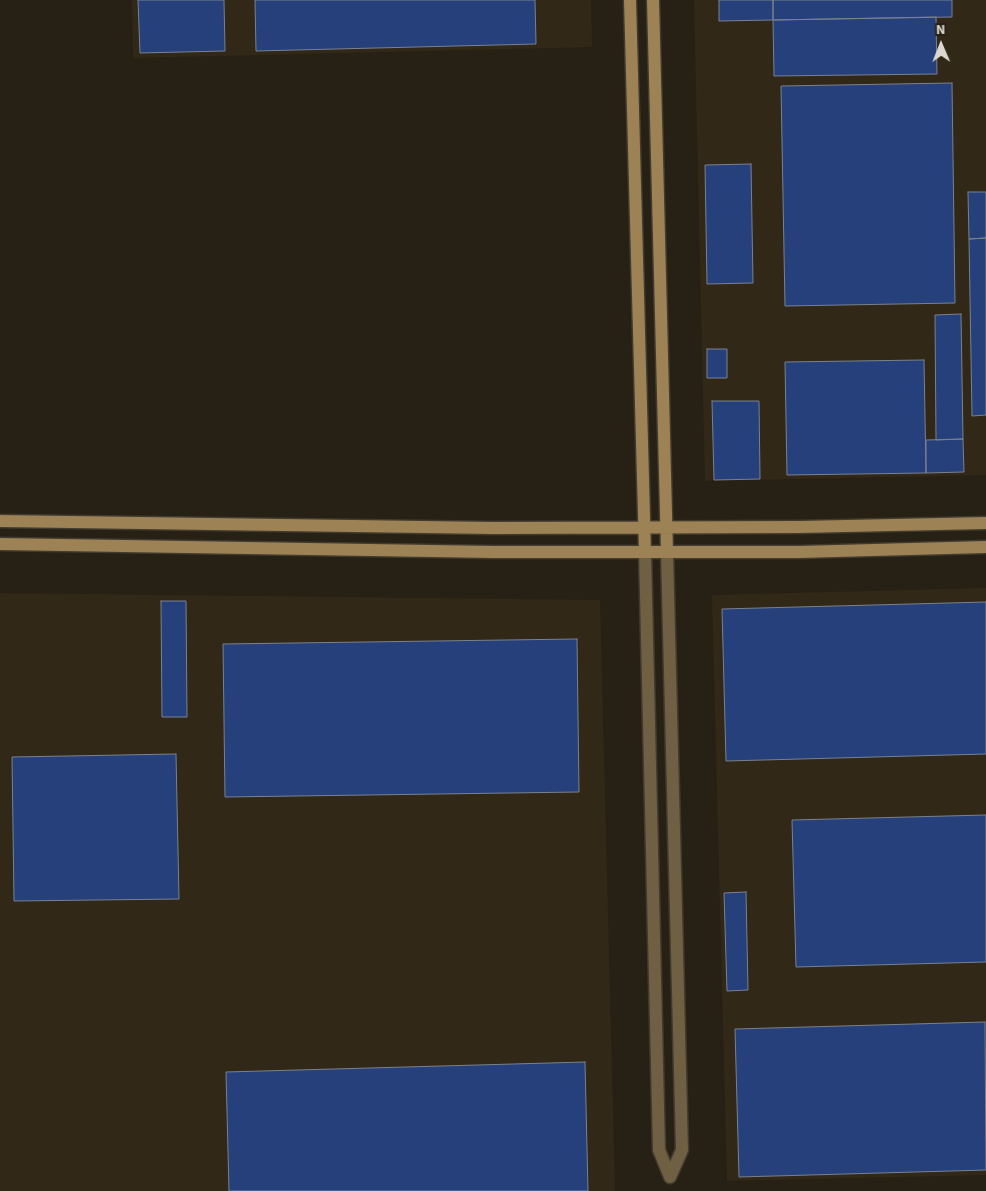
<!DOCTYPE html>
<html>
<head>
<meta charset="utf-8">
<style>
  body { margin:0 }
  #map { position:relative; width:986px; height:1191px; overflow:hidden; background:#272015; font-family:"Source Sans 3",sans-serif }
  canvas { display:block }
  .north { position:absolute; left:916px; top:20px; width:50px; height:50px; -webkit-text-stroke:4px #272015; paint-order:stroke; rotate:359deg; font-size:14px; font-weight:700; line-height:20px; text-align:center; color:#ddd9d1 }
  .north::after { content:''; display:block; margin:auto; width:18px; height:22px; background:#ddd9d1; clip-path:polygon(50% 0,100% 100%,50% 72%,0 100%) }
</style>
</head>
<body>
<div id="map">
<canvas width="986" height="1191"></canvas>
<div class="north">N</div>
</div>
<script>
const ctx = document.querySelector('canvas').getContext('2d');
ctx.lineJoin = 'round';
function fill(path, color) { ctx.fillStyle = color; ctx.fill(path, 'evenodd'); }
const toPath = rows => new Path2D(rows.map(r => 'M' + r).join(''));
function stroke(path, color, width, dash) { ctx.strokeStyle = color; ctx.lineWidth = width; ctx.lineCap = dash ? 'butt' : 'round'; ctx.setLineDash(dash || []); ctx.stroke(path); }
fill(toPath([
  [132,0,591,0,592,47,133,58],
  [694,0,986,0,986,475,705,481],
  [986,588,986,1175,727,1181,712,595],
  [0,593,600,600,615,1191,0,1191]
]), '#322817');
const building = toPath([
  [138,0,224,0,225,51,140,53,138,0],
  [255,0,535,0,536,44,256,51,255,0],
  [719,0,773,0,773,20,719,21,719,0],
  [773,0,952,0,952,17,773,20,773,0],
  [936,17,937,74,774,76,773,20,936,17],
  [952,83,955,303,785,306,781,86,952,83],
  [751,164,753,283,707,284,705,165,751,164],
  [968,192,986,192,986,238,969,239,968,192],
  [986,238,986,415,972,416,969,239,986,238],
  [961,314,963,439,936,440,935,315,961,314],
  [707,349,727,349,727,378,707,378,707,349],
  [924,360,926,473,787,475,785,362,924,360],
  [712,401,759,401,760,479,714,480,712,401],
  [963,439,964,472,926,473,926,440,963,439],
  [161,601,186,601,187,717,162,717,161,601],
  [986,602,986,754,726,761,722,609,986,602],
  [577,639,579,792,225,797,223,644,577,639],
  [176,754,179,899,14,901,12,757,176,754],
  [986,815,986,962,796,967,792,820,986,815],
  [746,892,748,990,727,991,724,893,746,892],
  [985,1022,986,1170,739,1177,735,1029,985,1022],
  [585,1062,588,1191,229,1191,226,1072,585,1062]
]);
fill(building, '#25407a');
stroke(building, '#7a818f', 1);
const minor = toPath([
  [645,552,659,1150,670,1177],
  [667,552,682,1150,670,1177]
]);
const secondary = toPath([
  [630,0,645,552],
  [653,0,667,552],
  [0,521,493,528,799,527,986,523],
  [0,544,493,552,799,552,986,547]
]);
stroke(minor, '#403a2f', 15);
stroke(secondary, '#403a2f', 15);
stroke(minor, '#6f5f43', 12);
stroke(secondary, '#9c8254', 12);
</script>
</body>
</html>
